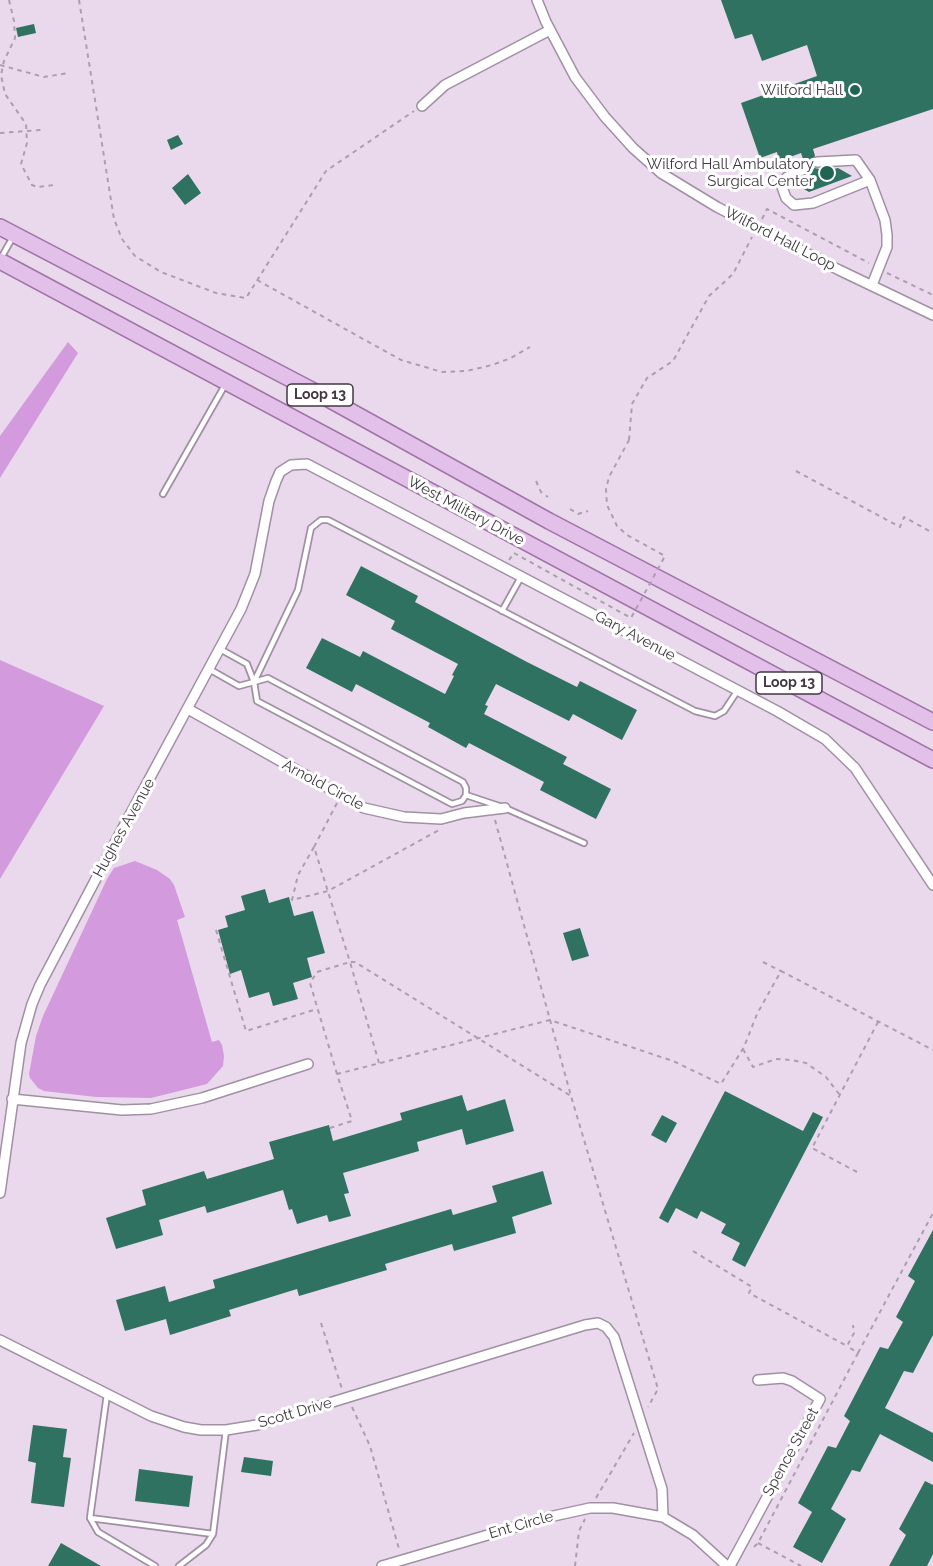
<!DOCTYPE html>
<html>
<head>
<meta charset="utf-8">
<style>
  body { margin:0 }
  canvas { display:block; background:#ead8ed }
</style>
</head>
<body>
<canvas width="933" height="1566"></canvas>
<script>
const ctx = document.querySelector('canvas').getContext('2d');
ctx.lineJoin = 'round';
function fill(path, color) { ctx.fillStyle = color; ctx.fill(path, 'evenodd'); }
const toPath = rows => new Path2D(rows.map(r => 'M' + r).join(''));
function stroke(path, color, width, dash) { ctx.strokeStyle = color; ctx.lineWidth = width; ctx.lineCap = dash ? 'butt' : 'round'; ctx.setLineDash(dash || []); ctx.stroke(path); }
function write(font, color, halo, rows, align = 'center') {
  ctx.font = font + ' Raleway,sans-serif'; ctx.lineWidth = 6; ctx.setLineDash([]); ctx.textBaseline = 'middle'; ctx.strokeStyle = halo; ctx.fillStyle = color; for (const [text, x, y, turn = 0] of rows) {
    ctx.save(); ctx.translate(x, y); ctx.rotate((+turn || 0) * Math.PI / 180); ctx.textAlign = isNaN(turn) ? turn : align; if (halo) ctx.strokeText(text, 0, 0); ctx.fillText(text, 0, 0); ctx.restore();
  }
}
fill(toPath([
  [68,342,78,353,0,478,0,436],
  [0,660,104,706,0,879],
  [135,861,157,870,170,879,174,885,185,917,177,920,212,1042,219,1040,222,1045,224,1056,223,1066,207,1084,151,1098,96,1097,44,1091,38,1088,30,1078,29,1074,36,1036,43,1016,107,879,114,868]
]), '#d39add');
fill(toPath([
  [721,0,933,0,933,109,813,149,815,156,810,162,804,162,801,153,779,161,777,152,760,158,741,103,817,76,807,45,762,61,752,34,735,39],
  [34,24,36,33,18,37,16,28],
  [178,135,183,144,171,150,167,140],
  [814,168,820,169,821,172,838,168,852,176,809,192,792,182,809,176],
  [188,174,201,193,185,205,172,188],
  [361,566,418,596,415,602,527,662,577,687,580,681,637,710,622,740,573,714,569,721,496,684,485,705,488,706,484,714,567,757,563,764,611,789,596,819,540,790,544,782,469,743,466,748,428,727,430,723,356,684,352,692,306,668,322,638,360,657,363,651,445,694,454,676,452,675,458,664,391,629,395,621,346,595],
  [265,889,269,903,289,897,294,916,313,911,325,953,307,958,312,977,293,983,298,999,273,1006,269,992,249,998,241,970,230,974,218,930,228,927,225,916,245,910,241,896],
  [580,928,589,956,572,961,563,933],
  [725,1091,803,1131,813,1112,823,1117,745,1267,732,1260,740,1243,721,1233,726,1224,701,1211,697,1219,676,1208,668,1223,659,1218],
  [462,1095,467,1111,505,1099,514,1131,466,1145,462,1129,417,1142,419,1151,343,1173,349,1193,344,1194,351,1216,329,1222,327,1215,297,1224,292,1209,289,1210,283,1190,207,1213,205,1206,159,1220,163,1235,116,1249,106,1218,146,1205,142,1190,204,1171,207,1179,274,1159,269,1142,329,1125,333,1141,402,1120,400,1113],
  [662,1115,677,1123,666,1143,651,1135],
  [543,1171,552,1204,512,1217,516,1233,454,1251,452,1244,385,1264,387,1270,299,1296,297,1289,229,1310,231,1316,170,1335,166,1319,125,1331,116,1300,165,1286,169,1302,215,1288,213,1280,451,1209,453,1215,497,1202,492,1186],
  [933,1230,933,1335,913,1373,904,1371,885,1408,933,1433,933,1462,880,1434,860,1472,852,1470,831,1509,846,1519,822,1563,793,1547,812,1512,798,1503,828,1446,836,1448,850,1421,844,1416,880,1347,888,1349,903,1322,896,1317,915,1281,908,1276],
  [33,1425,67,1429,63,1457,71,1458,64,1507,31,1503,36,1463,28,1461],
  [244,1457,273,1461,271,1476,241,1472],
  [139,1469,193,1476,189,1507,135,1501],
  [925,1481,933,1485,933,1554,927,1566,889,1566,906,1535,899,1529],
  [61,1543,101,1566,48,1566]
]), '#307261');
const service = toPath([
  [1,258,13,237],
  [163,494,225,385],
  [502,611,521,577],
  [209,669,239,686,254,682,247,664,220,649],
  [254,682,268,678,463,782,466,788,466,795,462,801,452,804,257,701,254,682,298,590,311,528,321,520,328,520,695,711,715,716,724,711,738,690],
  [466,795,505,808,584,843],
  [107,1394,90,1518,98,1532,155,1566],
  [90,1518,213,1534],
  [179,1566,206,1545,213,1534,226,1430]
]);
const minor = toPath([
  [537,0,546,22,575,77,605,117,633,148,661,173,717,207,839,270,933,315],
  [422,106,445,85,550,30],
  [817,162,856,160,870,180,885,220,887,235,887,247,872,285],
  [807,168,787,177,782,187,786,198,794,205,813,203,870,180],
  [188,709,364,808,404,817,441,819,464,813,505,808],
  [12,1099,122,1110,151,1109,202,1098,308,1064],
  [0,1193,21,1043,32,1004,40,985,118,837,241,609,255,574,269,501,276,481,280,472,291,465,307,464,777,711,825,739,855,768,933,885],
  [0,1340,151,1416,184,1427,201,1430,226,1430,257,1425,585,1325,598,1323,606,1327,614,1337,662,1489,663,1517],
  [382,1566,549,1517,590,1508,613,1508,663,1517,693,1535,727,1566],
  [730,1566,820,1399,792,1381,783,1378,758,1380]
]);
const primary = toPath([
  [0,227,323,396,549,521,933,722],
  [0,261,933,760]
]);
stroke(service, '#a190a4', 8);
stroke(minor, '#a190a4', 12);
stroke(primary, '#9e75a5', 18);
stroke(toPath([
  [9,0,14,21,15,38,4,61,1,75,5,94,26,124,27,143,21,164,32,185,37,187,54,185],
  [79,0,114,219,122,239,135,256,161,272,216,293,246,298,326,171,414,111],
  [0,65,44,77,68,73],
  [0,133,41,130],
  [762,219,767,209,869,263],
  [887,273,933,295],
  [257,280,401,360,442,372,467,371,492,365,511,358,530,347],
  [629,440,632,404,647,378,673,361,709,296,733,274,752,237],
  [796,471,900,527,904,517,933,533],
  [536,481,541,492,548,497],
  [570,509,578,514,588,511],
  [509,560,514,553],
  [337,803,314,847,350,962,355,962,571,1096],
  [495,820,571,1096,658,1389,648,1407],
  [314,847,298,875,292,900,328,891,439,830],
  [216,930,246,1031,317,1009],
  [763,962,781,971],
  [743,1049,753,1067,776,1059,791,1060,806,1063,826,1077,839,1094],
  [337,1074,310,983,317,972,350,962,379,1063],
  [330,1128,352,1121,337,1074,550,1020,673,1061,721,1084,744,1047,757,1014,781,971,933,1050],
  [857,1172,812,1148,878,1022],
  [693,1251,752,1287,749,1293,847,1346,854,1333,853,1325],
  [321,1323,342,1389],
  [858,1353,933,1213],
  [352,1407,370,1446,399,1549],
  [596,1498,634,1433],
  [758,1543,801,1566],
  [754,1547,758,1543,858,1353,847,1346],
  [575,1566,579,1531,585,1519]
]), '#ac9eaf', 2, [4.5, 4.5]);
stroke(service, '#fff', 4.5);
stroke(minor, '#fff', 9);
stroke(primary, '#e3c0e9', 15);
stroke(toPath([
  [514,553,631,618,665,556,627,535,617,526,607,505,606,489,609,477,629,440]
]), '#ac9eaf', 2, [4.5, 4.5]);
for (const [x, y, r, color] of [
  [855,90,6,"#226454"],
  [827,173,8,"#226454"]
]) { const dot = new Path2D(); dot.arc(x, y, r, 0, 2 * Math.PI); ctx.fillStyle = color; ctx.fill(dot); stroke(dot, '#fff', 2); }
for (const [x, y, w] of [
  [320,395,66],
  [789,683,66]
]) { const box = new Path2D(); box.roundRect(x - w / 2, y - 11, w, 22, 4.5); ctx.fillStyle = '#fff'; ctx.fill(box); stroke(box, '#413942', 1.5); }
write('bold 14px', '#413942', null, [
  ["Loop 13",320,395],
  ["Loop 13",789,683]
]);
write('15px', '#413942', '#fff', [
  ["Wilford Hall",843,90],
  ["Wilford Hall Ambulatory",814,164],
  ["Surgical Center",814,181]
], 'right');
write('15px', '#413942', '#fff', [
  ["Wilford Hall Loop",780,239,27],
  ["West Military Drive",466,511,28],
  ["Gary Avenue",635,636,28],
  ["Arnold Circle",323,785,28],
  ["Hughes Avenue",124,828,-61],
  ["Scott Drive",295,1413,-16],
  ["Spence Street",791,1452,-61],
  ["Ent Circle",521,1525,-16]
]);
</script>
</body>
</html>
